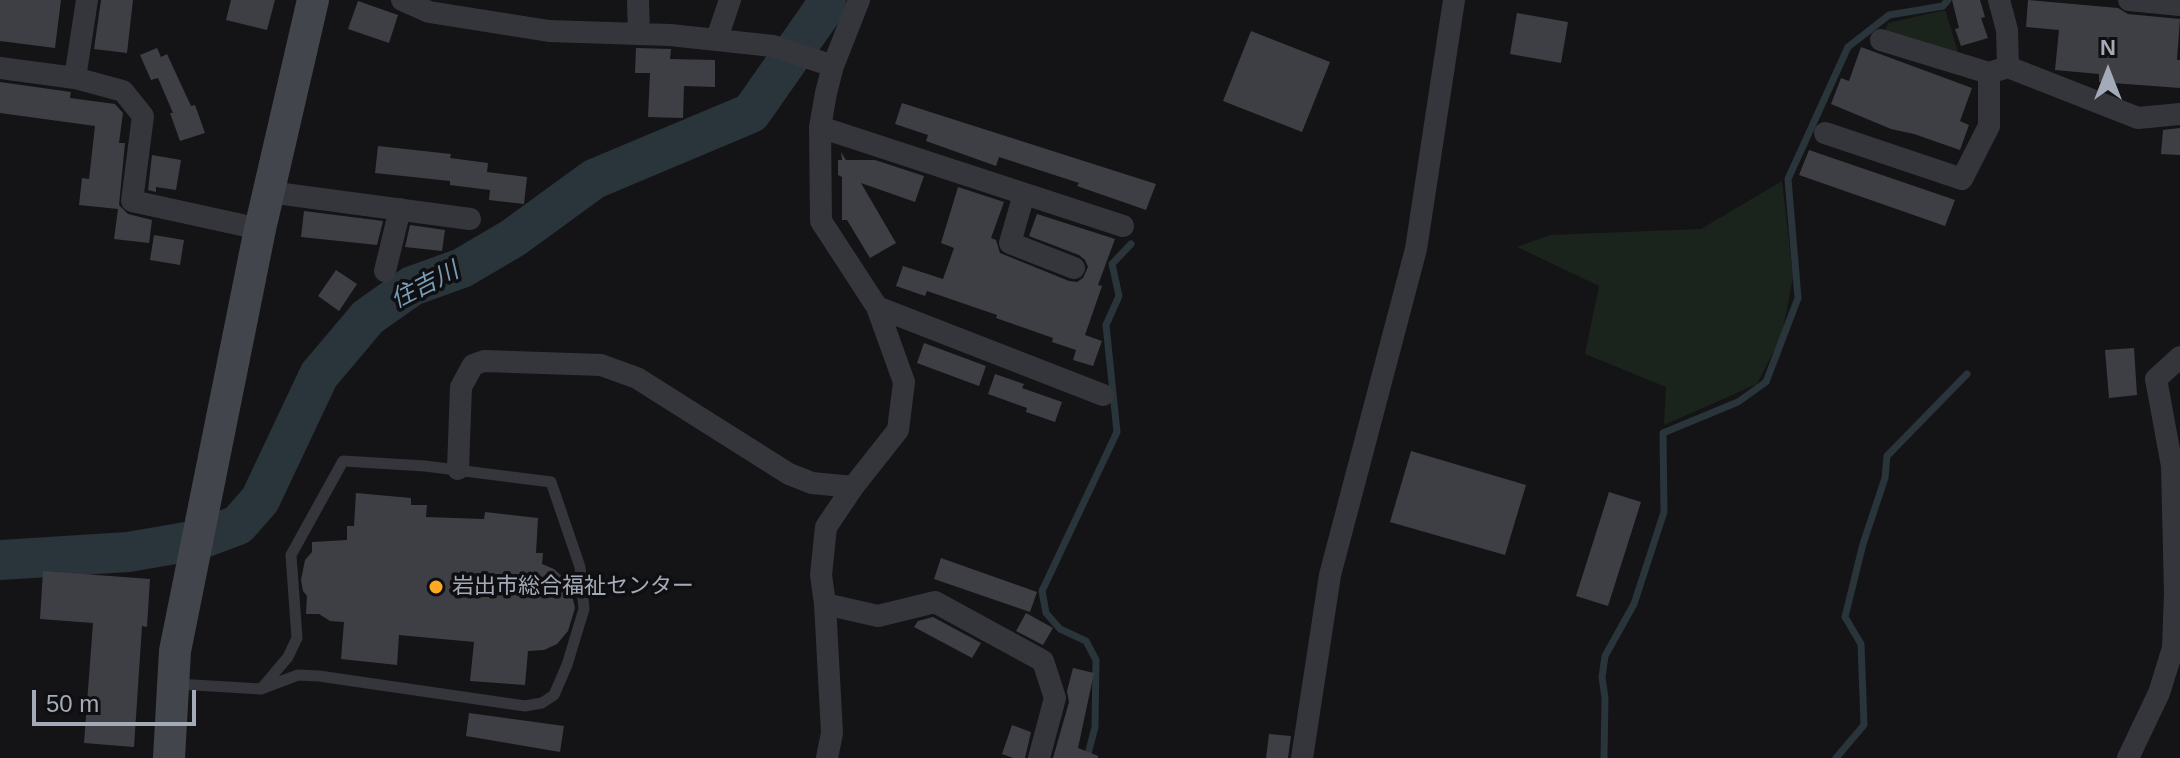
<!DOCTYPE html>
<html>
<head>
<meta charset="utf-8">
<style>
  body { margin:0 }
  #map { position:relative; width:2180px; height:758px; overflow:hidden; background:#141416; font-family:Arial,sans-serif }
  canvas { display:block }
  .north { position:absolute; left:2068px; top:32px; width:80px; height:80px; -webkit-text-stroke:6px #0f0f11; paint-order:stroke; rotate:0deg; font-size:22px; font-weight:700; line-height:32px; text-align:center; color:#a4abb8 }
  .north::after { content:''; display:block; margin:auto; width:28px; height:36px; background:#a4abb8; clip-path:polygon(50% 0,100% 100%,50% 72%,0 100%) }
  .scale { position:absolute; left:32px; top:690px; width:164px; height:36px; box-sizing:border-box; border:4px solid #a4abb8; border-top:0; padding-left:10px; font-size:24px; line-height:28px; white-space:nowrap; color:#a4abb8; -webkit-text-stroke:6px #0f0f11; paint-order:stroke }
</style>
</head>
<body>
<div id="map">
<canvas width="2180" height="758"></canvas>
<div class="north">N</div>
<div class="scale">50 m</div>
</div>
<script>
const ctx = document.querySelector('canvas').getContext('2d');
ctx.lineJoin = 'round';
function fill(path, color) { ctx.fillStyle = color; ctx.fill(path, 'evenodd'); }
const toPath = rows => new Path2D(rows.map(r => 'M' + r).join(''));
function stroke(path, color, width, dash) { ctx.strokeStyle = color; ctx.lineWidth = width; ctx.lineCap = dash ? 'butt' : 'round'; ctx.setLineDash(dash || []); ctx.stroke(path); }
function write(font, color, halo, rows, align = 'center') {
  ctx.font = font + ' Arial,"Noto Sans JP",sans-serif'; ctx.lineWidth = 7; ctx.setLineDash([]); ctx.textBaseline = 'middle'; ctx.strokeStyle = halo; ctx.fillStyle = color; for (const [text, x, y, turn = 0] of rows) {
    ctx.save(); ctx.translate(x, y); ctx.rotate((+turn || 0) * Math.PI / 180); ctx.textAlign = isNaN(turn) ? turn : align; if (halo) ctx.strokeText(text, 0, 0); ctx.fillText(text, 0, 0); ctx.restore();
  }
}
fill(toPath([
  [1945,10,1959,55,1885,31,1888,23],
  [1782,181,1793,277,1782,335,1757,384,1664,425,1666,387,1585,354,1599,286,1517,247,1550,235,1701,229]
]), '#1b241c');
stroke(toPath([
  [1087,758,1095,727,1096,660,1086,641,1060,629,1046,613,1042,591,1117,432,1106,325,1119,296,1112,264,1131,244],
  [1604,758,1605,698,1602,677,1605,656,1634,604,1664,512,1663,433,1738,402,1766,382,1798,298,1788,179,1848,47,1889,15,1943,6,1948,0],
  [1836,758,1864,725,1861,644,1845,617,1863,544,1885,478,1887,456,1967,374]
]), '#29343b', 7);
stroke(toPath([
  [0,560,128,552,198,540,238,525,260,500,319,375,368,317,412,286,462,268,513,238,594,179,751,113,823,10,826,0]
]), '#29343b', 40);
fill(toPath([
  [0,0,61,0,55,48,0,41],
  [101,0,133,0,127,53,94,49],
  [231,0,275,0,267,30,226,20],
  [1952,0,1980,0,1985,17,1981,18,1988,38,1961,46,1955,29,1959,28],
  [2028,0,2118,8,2128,14,2180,19,2177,60,2180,60,2180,88,2099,82,2099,74,2055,70,2059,30,2026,27],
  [358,1,398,15,389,43,348,29],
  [1517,13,1568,22,1561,63,1510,54],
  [1251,31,1330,62,1302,132,1223,101],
  [1861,47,1972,88,1960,121,1969,125,1960,150,1914,134,1891,129,1831,104,1841,78,1849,81],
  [157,48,161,57,167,54,191,106,195,105,205,133,180,141,170,113,173,113,158,78,151,80,140,55],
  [636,48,671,49,670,59,715,60,715,87,684,86,683,118,648,117,650,73,635,73],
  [0,82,71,92,70,98,115,104,123,113,119,143,125,143,119,205,128,214,152,220,149,243,114,239,118,209,79,205,82,178,89,179,95,126,0,113],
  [902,103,1156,184,1146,210,1077,186,1079,183,999,157,996,166,926,141,928,135,895,124],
  [2180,128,2180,155,2161,154,2163,130],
  [378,146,451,154,450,158,488,163,487,172,527,177,524,204,489,200,490,190,450,185,450,181,375,173],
  [1809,150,1955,200,1945,226,1799,175],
  [841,152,846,160,875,160,924,176,915,202,861,183,896,243,870,258,847,220,842,220,842,177,838,175,838,160,842,160],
  [152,155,181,160,176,190,156,187,156,192,148,190],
  [958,187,1004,202,991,238,996,240,1000,253,1069,281,1077,282,1083,278,1088,267,1085,260,1079,255,1029,236,1037,214,1115,239,1098,285,1102,286,1085,335,1102,341,1093,366,1073,360,1076,350,1052,342,1053,338,996,318,997,315,927,291,925,296,896,286,903,266,943,279,954,248,941,243],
  [304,211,383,221,377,245,301,237],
  [410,225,445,230,442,251,405,247],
  [154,235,184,240,180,265,150,260],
  [336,270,357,284,339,311,318,296],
  [924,343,986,366,979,386,917,363],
  [2134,348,2137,395,2109,398,2105,350],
  [995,374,1024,384,1022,388,1062,402,1055,422,1026,412,1027,408,988,394],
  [1411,451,1526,485,1505,555,1390,522],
  [1609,492,1641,502,1608,606,1576,596],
  [356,493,411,498,411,505,427,505,426,517,484,519,485,512,538,518,536,553,543,553,542,564,554,569,569,583,575,608,568,631,557,644,544,650,528,651,525,685,470,681,474,642,399,635,397,665,341,659,344,622,330,621,319,614,306,614,307,596,303,591,301,580,305,560,312,552,312,542,347,540,347,526,354,526],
  [941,558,1037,592,1030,612,934,579],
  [43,571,150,579,147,627,142,626,134,747,84,743,93,623,40,619],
  [1026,613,1053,628,1043,645,1016,631],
  [933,617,981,643,972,658,914,627,918,621],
  [1073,668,1094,673,1078,748,1098,756,1098,758,1053,758,1069,702,1067,691],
  [469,713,564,726,560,752,466,736],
  [1012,725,1031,732,1025,758,1013,758,1002,754],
  [1269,734,1291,736,1288,758,1266,758]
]), '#3e3f44');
stroke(toPath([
  [177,684,261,689,298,675,319,676,525,706,542,703,554,695,567,665,584,609,580,567,551,482,425,466,343,461,291,555,297,638,288,657,261,689]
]), '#34363b', 11);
stroke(toPath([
  [402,0,429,12,549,31,670,35,773,46,833,66],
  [638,0,639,34],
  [1999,0,2007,30,2008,67],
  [2129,0,2180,5],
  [717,38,730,0],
  [1881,40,1989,73,2008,67,2138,118,2180,114],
  [0,68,75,78,87,0],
  [75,78,123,91,143,116,132,201,260,229],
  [820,127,1123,226],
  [1825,133,1962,179,1989,126,1989,73],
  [269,192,470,219],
  [1024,194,1010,243,1074,268],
  [385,271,400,209],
  [877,307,1103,395],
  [458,469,461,387,473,365,484,361,601,365,637,378,789,474,812,483,853,487],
  [825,604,878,616,935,602,1043,661,1055,698,1039,758],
  [827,758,832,733,825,604,821,575,826,527,853,487,898,430,904,382,877,307,821,221,820,127,826,93,833,66,859,0],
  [1302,758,1330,575,1416,249,1454,0],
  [2128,758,2159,693,2173,648,2175,593,2172,466,2156,379,2180,357]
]), '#34363b', 22);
stroke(toPath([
  [169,758,175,651,260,229,313,0]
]), '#42454b', 32);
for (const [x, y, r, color] of [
  [436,587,8,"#ffa823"]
]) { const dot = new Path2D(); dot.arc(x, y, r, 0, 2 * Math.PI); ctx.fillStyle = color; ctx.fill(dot); stroke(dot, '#0f0f11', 3); }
write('22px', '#a4abb8', '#0f0f11', [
  ["岩出市総合福祉センター",452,587]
], 'left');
write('italic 24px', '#779cb6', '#0f0f11', [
  ["住吉川",425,286,-27]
]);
</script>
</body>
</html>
